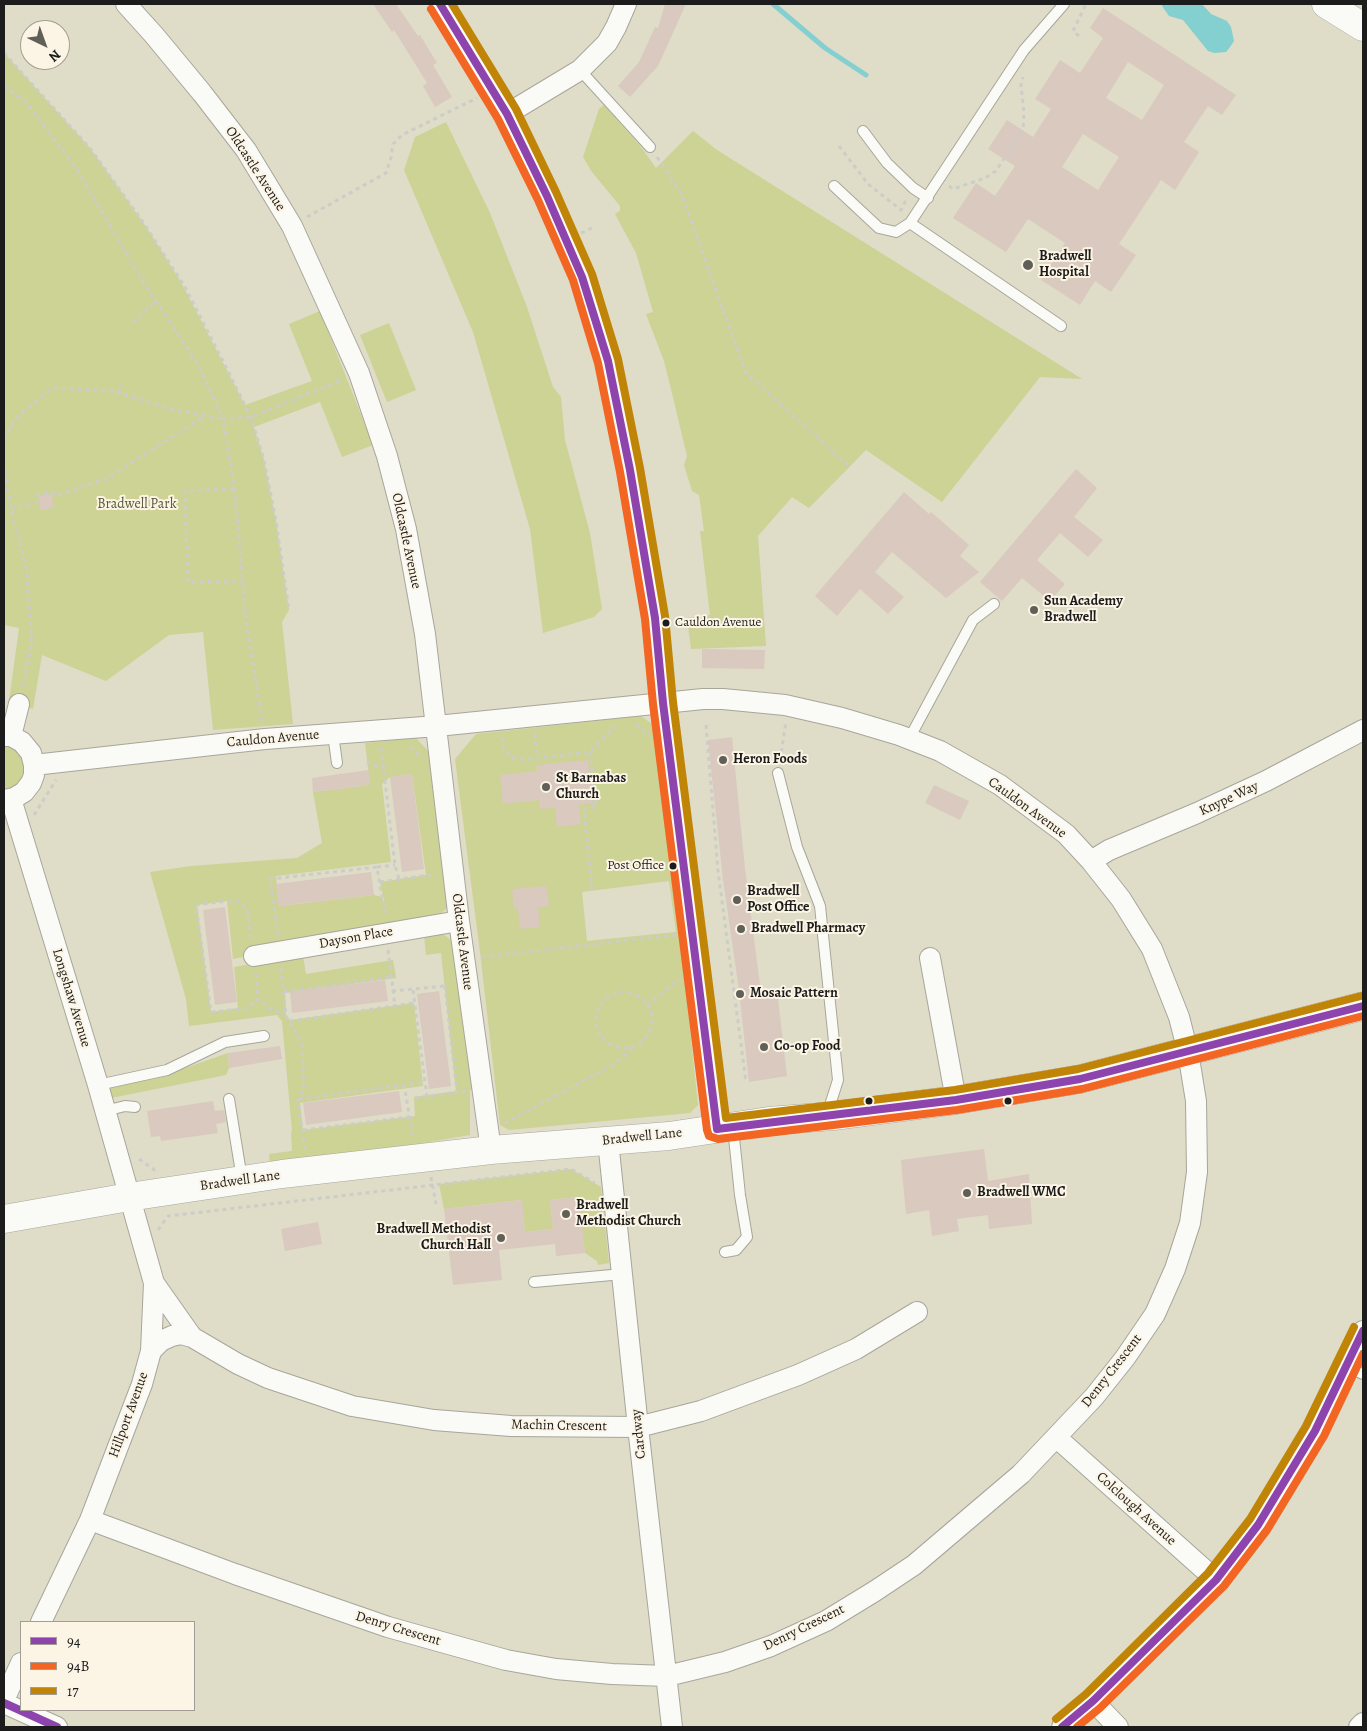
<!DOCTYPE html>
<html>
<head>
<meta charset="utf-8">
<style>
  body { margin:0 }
  #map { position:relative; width:1367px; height:1731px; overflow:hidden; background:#dfdcc8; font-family:Alegreya,serif }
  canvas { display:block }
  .frame { position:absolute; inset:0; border:5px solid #1c1c1c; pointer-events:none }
  .legend { position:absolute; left:20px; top:1621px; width:175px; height:90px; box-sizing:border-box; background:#fcf5e5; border:1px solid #a29e95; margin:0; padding:6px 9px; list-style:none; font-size:15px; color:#1c1c1c }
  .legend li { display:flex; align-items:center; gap:10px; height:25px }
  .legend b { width:25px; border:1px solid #a29e95 }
  .north { position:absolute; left:20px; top:20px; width:50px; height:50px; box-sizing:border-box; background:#fcf5e5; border:1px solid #a29e95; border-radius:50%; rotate:138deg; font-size:14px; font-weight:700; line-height:20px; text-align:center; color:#1c1c1c }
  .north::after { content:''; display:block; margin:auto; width:18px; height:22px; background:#605f58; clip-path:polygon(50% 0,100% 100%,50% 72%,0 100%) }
</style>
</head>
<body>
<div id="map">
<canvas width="1367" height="1731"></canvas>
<div class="frame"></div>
<ul class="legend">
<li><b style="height:6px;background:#8e44ad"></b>94</li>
<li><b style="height:6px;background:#f26522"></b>94B</li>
<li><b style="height:6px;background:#c08407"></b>17</li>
</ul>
<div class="north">N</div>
</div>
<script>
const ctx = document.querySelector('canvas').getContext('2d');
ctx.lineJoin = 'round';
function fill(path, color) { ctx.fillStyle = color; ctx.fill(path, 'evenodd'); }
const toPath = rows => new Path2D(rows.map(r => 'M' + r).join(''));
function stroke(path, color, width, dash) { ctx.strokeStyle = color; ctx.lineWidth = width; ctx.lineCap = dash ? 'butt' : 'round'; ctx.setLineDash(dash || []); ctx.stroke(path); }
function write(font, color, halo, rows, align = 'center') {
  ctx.font = font + ' Alegreya,serif'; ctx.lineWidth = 4; ctx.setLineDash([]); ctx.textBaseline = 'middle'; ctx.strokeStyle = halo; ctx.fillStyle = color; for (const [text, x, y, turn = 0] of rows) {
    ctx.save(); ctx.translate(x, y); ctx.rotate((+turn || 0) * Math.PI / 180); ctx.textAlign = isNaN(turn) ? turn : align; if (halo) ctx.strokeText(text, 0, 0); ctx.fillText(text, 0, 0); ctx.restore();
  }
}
fill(toPath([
  [4,53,90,148,145,225,181,282,245,405,312,381,289,324,320,311,373,445,342,457,320,402,254,427,264,460,276,521,289,610,282,622,293,724,213,730,203,632,169,635,106,681,42,655,33,709,9,701,19,628,4,625],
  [604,105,641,147,656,168,693,131,717,150,1082,379,1040,377,942,502,866,450,809,508,792,497,758,536,766,646,691,649,687,618,710,615,700,531,704,531,699,495,692,491,684,465,687,456,671,389,664,361,646,314,653,312,636,253,615,214,620,211,620,206,592,172,583,157,599,109],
  [446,122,490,213,527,307,553,387,561,397,565,440,590,533,602,609,594,617,543,633,530,529,473,332,404,170,415,137],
  [389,323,416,390,387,402,360,335],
  [641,716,652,724,656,732,680,934,698,1105,690,1113,509,1130,500,1125,480,952,455,759,476,734],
  [669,881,676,932,587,941,582,892],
  [416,738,430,753,450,902,445,910,434,918,233,959,227,901,197,905,211,1012,238,1008,234,967,280,959,303,956,306,974,393,960,396,978,285,993,286,1016,290,1020,414,1003,423,1086,300,1103,303,1130,415,1116,414,1097,456,1091,441,953,426,955,424,935,437,933,446,936,454,943,473,1089,470,1090,470,1135,418,1144,270,1165,269,1154,292,1151,291,1132,292,1131,282,1021,277,1015,189,1026,186,999,150,872,191,866,297,858,322,843,313,792,370,785,365,743],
  [412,774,426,875,380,882,385,905,382,897,374,895,279,906,276,876,391,862,382,784,390,777],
  [4,743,21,751,26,774,17,787,4,792],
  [228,1053,229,1068,226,1075,111,1098,109,1086,174,1072],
  [571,1169,601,1187,609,1263,598,1265,597,1261,585,1253,578,1197,550,1200,553,1229,525,1232,521,1200,444,1209,439,1184]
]), '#cdd295');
fill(toPath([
  [1163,4,1202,4,1211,14,1227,21,1231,27,1234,41,1230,47,1226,52,1214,53,1208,51,1183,20,1169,16,1162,6]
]), '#84cfd0');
stroke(toPath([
  [773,4,825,48,866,75]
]), '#84cfd0', 5);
fill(toPath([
  [373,4,396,4,418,36,420,35,437,63,433,65,452,97,435,107,423,86,427,83,394,30,392,32],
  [665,4,686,4,658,66,630,97,618,86,639,62,655,27,658,28],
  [1103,8,1236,95,1222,115,1208,106,1184,142,1199,152,1175,190,1161,180,1119,244,1136,255,1111,292,1095,281,1080,305,1041,280,1065,243,1028,219,1006,252,953,218,976,183,995,196,1015,166,988,149,1007,120,1033,137,1051,109,1035,99,1060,60,1080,73,1103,38,1090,28],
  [1128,62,1164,85,1142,120,1106,98],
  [1083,134,1119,157,1098,190,1062,167],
  [1076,469,1097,488,1074,517,1103,540,1088,557,1060,533,1037,560,1065,584,1050,601,1022,578,1002,601,980,582],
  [904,492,929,514,931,512,969,545,960,556,979,572,946,598,892,552,875,572,904,597,888,614,860,589,837,616,815,596],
  [52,494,53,508,40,510,39,496],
  [702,649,765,650,764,669,702,668],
  [732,737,745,869,761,993,777,990,787,1076,749,1082,739,990,723,880,708,740],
  [588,760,593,803,579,804,581,824,557,827,555,808,540,809,539,800,503,804,500,775,537,771,536,765],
  [369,770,370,785,313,792,312,778],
  [412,774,424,869,402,872,390,777],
  [934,785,969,801,960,820,925,803],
  [371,872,374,895,278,906,276,884],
  [546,886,549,906,538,907,540,927,520,929,518,908,514,909,512,889],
  [225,907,237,1002,215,1005,203,910],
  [385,980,388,1001,292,1013,290,992],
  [439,991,451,1086,429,1089,417,994],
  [280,1046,282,1059,229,1068,228,1053],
  [399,1091,402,1112,306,1125,303,1103],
  [213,1101,215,1111,224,1110,226,1122,216,1124,218,1133,161,1141,160,1136,151,1137,147,1111],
  [984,1149,988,1181,1029,1174,1032,1224,989,1229,988,1215,957,1219,959,1231,932,1236,929,1210,906,1214,901,1160],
  [579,1197,585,1253,556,1256,555,1244,499,1250,502,1280,453,1285,444,1209,522,1200,525,1232,553,1229,550,1200],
  [318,1222,322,1244,285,1251,281,1229]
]), '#dac9bf');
const lane = toPath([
  [580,70,650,147],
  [863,131,887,163,913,188,928,198],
  [834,186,879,228,896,232,910,223,1024,50,1064,4],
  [910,223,1061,326],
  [333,734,337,763],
  [909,739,973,620,994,604],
  [778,773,797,847,820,906,838,1080,831,1102,833,1115],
  [98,1085,167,1070,225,1042,264,1036],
  [229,1099,242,1179],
  [105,1111,125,1106,135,1107],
  [725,1252,736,1250,747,1237,740,1195,733,1128],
  [534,1282,623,1274],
  [1346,1367,1363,1374]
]);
const street = toPath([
  [126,4,154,35,202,93,246,150,292,226,359,373,387,456,406,529,425,634,459,921,491,1150],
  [440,4,507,114,547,196,582,277,608,361,630,470,655,618,663,703,717,1129],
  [507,114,580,70,607,43,616,27,626,4],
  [4,736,11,736,22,742,31,753,34,765,34,775,31,783,24,792,14,798,4,800],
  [11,736,19,704],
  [34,765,265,739,437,726,703,699,723,699,785,705,842,718,899,735,940,751,1000,785,1066,834,1091,861,1121,899,1152,949,1179,1017,1188,1052,1196,1101,1197,1172,1190,1223,1175,1269,1155,1314,1125,1358,1094,1397,1021,1474,914,1565,875,1591,826,1621,771,1646,725,1662,667,1676,612,1674,556,1669,506,1660,388,1627,235,1574,90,1520],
  [11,799,98,1085,154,1283,151,1351,142,1384,90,1520,41,1622],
  [1091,861,1109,850,1197,813,1266,781,1363,730],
  [254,956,459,921],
  [930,958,956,1100],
  [608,1141,638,1427,672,1727],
  [154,1283,192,1337],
  [151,1351,161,1341,172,1336,181,1334,192,1337,238,1364,268,1378,352,1406,434,1420,511,1426,638,1427,701,1411,798,1375,856,1349,917,1312],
  [1057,1438,1216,1580],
  [4,1700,21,1663],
  [1093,1701,1118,1727],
  [4,1703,57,1727],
  [1062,1727,1093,1701,1216,1580,1258,1525,1315,1431,1363,1331],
  [1359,1727,1363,1723]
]);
const secondary = toPath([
  [4,1219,129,1197,282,1174,491,1150,669,1136,769,1121,833,1116,956,1100,1080,1079,1363,1006]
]);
const highway = toPath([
  [1326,4,1363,27]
]);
stroke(lane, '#a8a69a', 12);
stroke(street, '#a8a69a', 22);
stroke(secondary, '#a8a69a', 29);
stroke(highway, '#a8a69a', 29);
stroke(toPath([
  [1079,36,1073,31,1086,4],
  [4,53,90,148,145,225,185,287,225,365,251,417,264,460,276,521,289,610],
  [4,86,26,102,78,171,139,275,199,366,223,419],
  [839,146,868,184,901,210,907,198],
  [657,157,681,193,746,373,850,467],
  [949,186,953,189,985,178,996,171,1023,129,1024,114,1021,85,1023,77],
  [307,217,386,173,391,158,393,144,402,135,477,98],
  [581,233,592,228],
  [133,322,156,301],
  [119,393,121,384],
  [4,439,16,418,52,388,113,391,174,410,222,419],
  [4,464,11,509,26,566,32,642,23,687],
  [234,489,185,491,188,582,241,581],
  [11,509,37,502,38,495,52,492,56,496,106,479,205,416],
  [262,721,246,619,235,492,223,419,251,417,342,380],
  [636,724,649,735],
  [706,725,718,871,746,1082],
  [535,734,537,758],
  [502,737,503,746,510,756,520,760,590,752,615,726],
  [410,747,420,756],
  [381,748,395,865,399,879],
  [590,752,596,807,584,809,592,891],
  [780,760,786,722],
  [367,762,383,768],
  [34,815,56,780],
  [377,867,395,865],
  [380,882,436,874],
  [278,935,270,879,377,867,382,897,387,915],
  [251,938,247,909,238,901,227,901,196,905,211,1012,248,1008,258,999,275,1012,286,1011],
  [388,950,395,1006],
  [481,957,676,935],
  [281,968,286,1016,302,1044,304,1088,298,1100,305,1150],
  [256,974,258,999],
  [445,986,457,1092],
  [413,990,427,1097],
  [392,991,445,986],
  '596 1020a28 28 0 1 1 56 0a28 28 0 1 1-56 0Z',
  [283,992,391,977],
  [647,1005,680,979],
  [290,1021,414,1003],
  [404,1084,413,1138],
  [415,1098,466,1091],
  [299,1099,424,1082],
  [505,1123,613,1065,635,1046],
  [303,1130,409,1117],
  [139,1159,156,1171],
  [431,1177,436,1204],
  [158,1230,168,1216,571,1169,595,1183]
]), '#cdcdc8', 3, [4, 4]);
stroke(lane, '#fafaf7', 10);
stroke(street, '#fafaf7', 20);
stroke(secondary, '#fafaf7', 28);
stroke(highway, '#fafaf7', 28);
stroke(toPath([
  [440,4,507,114,547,196,582,277,608,361,630,470,655,618,663,703,717,1129],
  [717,1129,956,1100,1080,1079,1363,1006],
  [4,1703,57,1727],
  [1062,1727,1093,1701,1216,1580,1258,1525,1315,1431,1363,1331]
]), '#8e44ad', 8);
stroke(toPath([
  [431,9,498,119,538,200,573,280,598,363,620,472,645,619,653,704,707,1130,709,1136,718,1139,957,1110,1082,1089,1363,1016],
  [1077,1727,1100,1708,1224,1586,1267,1530,1324,1436,1363,1354]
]), '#f26522', 8);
stroke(toPath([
  [452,4,516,109,556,192,592,274,618,359,640,468,665,616,673,702,726,1118,955,1090,1078,1069,1361,996],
  [1056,1719,1086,1694,1208,1573,1250,1519,1306,1426,1354,1327]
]), '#c08407', 8);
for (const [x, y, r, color] of [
  [1028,265,6,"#605f58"],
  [1034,610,5,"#605f58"],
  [666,623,4.5,"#1c1c1c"],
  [723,760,5,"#605f58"],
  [546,787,5,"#605f58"],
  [673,866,4.5,"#1c1c1c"],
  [737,900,5,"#605f58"],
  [741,929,5,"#605f58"],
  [740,994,5,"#605f58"],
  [764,1047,5,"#605f58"],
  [869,1101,4.5,"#1c1c1c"],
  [1008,1101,4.5,"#1c1c1c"],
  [967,1193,5,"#605f58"],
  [566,1214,5,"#605f58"],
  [501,1238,5,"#605f58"]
]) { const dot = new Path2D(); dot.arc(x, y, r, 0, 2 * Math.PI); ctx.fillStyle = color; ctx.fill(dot); stroke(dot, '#fcf5e5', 2); }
write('13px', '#1c1c1c', '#fcf5e5', [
  ["Cauldon Avenue",675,623],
  ["Post Office",664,866,"right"]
], 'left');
write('14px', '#1c1c1c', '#fcf5e5', [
  ["Oldcastle Avenue",255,169,57],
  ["Oldcastle Avenue",406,541,78],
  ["Cauldon Avenue",273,739,-5],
  ["Knype Way",1229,799,-25],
  ["Cauldon Avenue",1027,808,36],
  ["Dayson Place",356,938,-10],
  ["Oldcastle Avenue",462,942,83],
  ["Longshaw Avenue",71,998,73],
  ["Bradwell Lane",642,1137,-6],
  ["Bradwell Lane",240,1181,-8],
  ["Denry Crescent",1112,1371,-52],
  ["Hillport Avenue",129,1415,-70],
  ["Machin Crescent",559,1426,1],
  ["Cardway",639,1434,-96],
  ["Colclough Avenue",1136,1509,42],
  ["Denry Crescent",804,1628,-26],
  ["Denry Crescent",398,1629,17]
]);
write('bold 14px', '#1c1c1c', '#fcf5e5', [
  ["Bradwell",1039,257],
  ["Hospital",1039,273],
  ["Sun Academy",1044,602],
  ["Bradwell",1044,618],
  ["Heron Foods",733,760],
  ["St Barnabas",556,779],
  ["Church",556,795],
  ["Bradwell",747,892],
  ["Post Office",747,908],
  ["Bradwell Pharmacy",751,929],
  ["Mosaic Pattern",750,994],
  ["Co-op Food",774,1047],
  ["Bradwell WMC",977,1193],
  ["Bradwell",576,1206],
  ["Methodist Church",576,1222],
  ["Bradwell Methodist",491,1230,"right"],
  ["Church Hall",491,1246,"right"]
], 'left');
write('14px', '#555938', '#fcf5e5', [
  ["Bradwell Park",137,505]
]);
</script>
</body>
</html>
